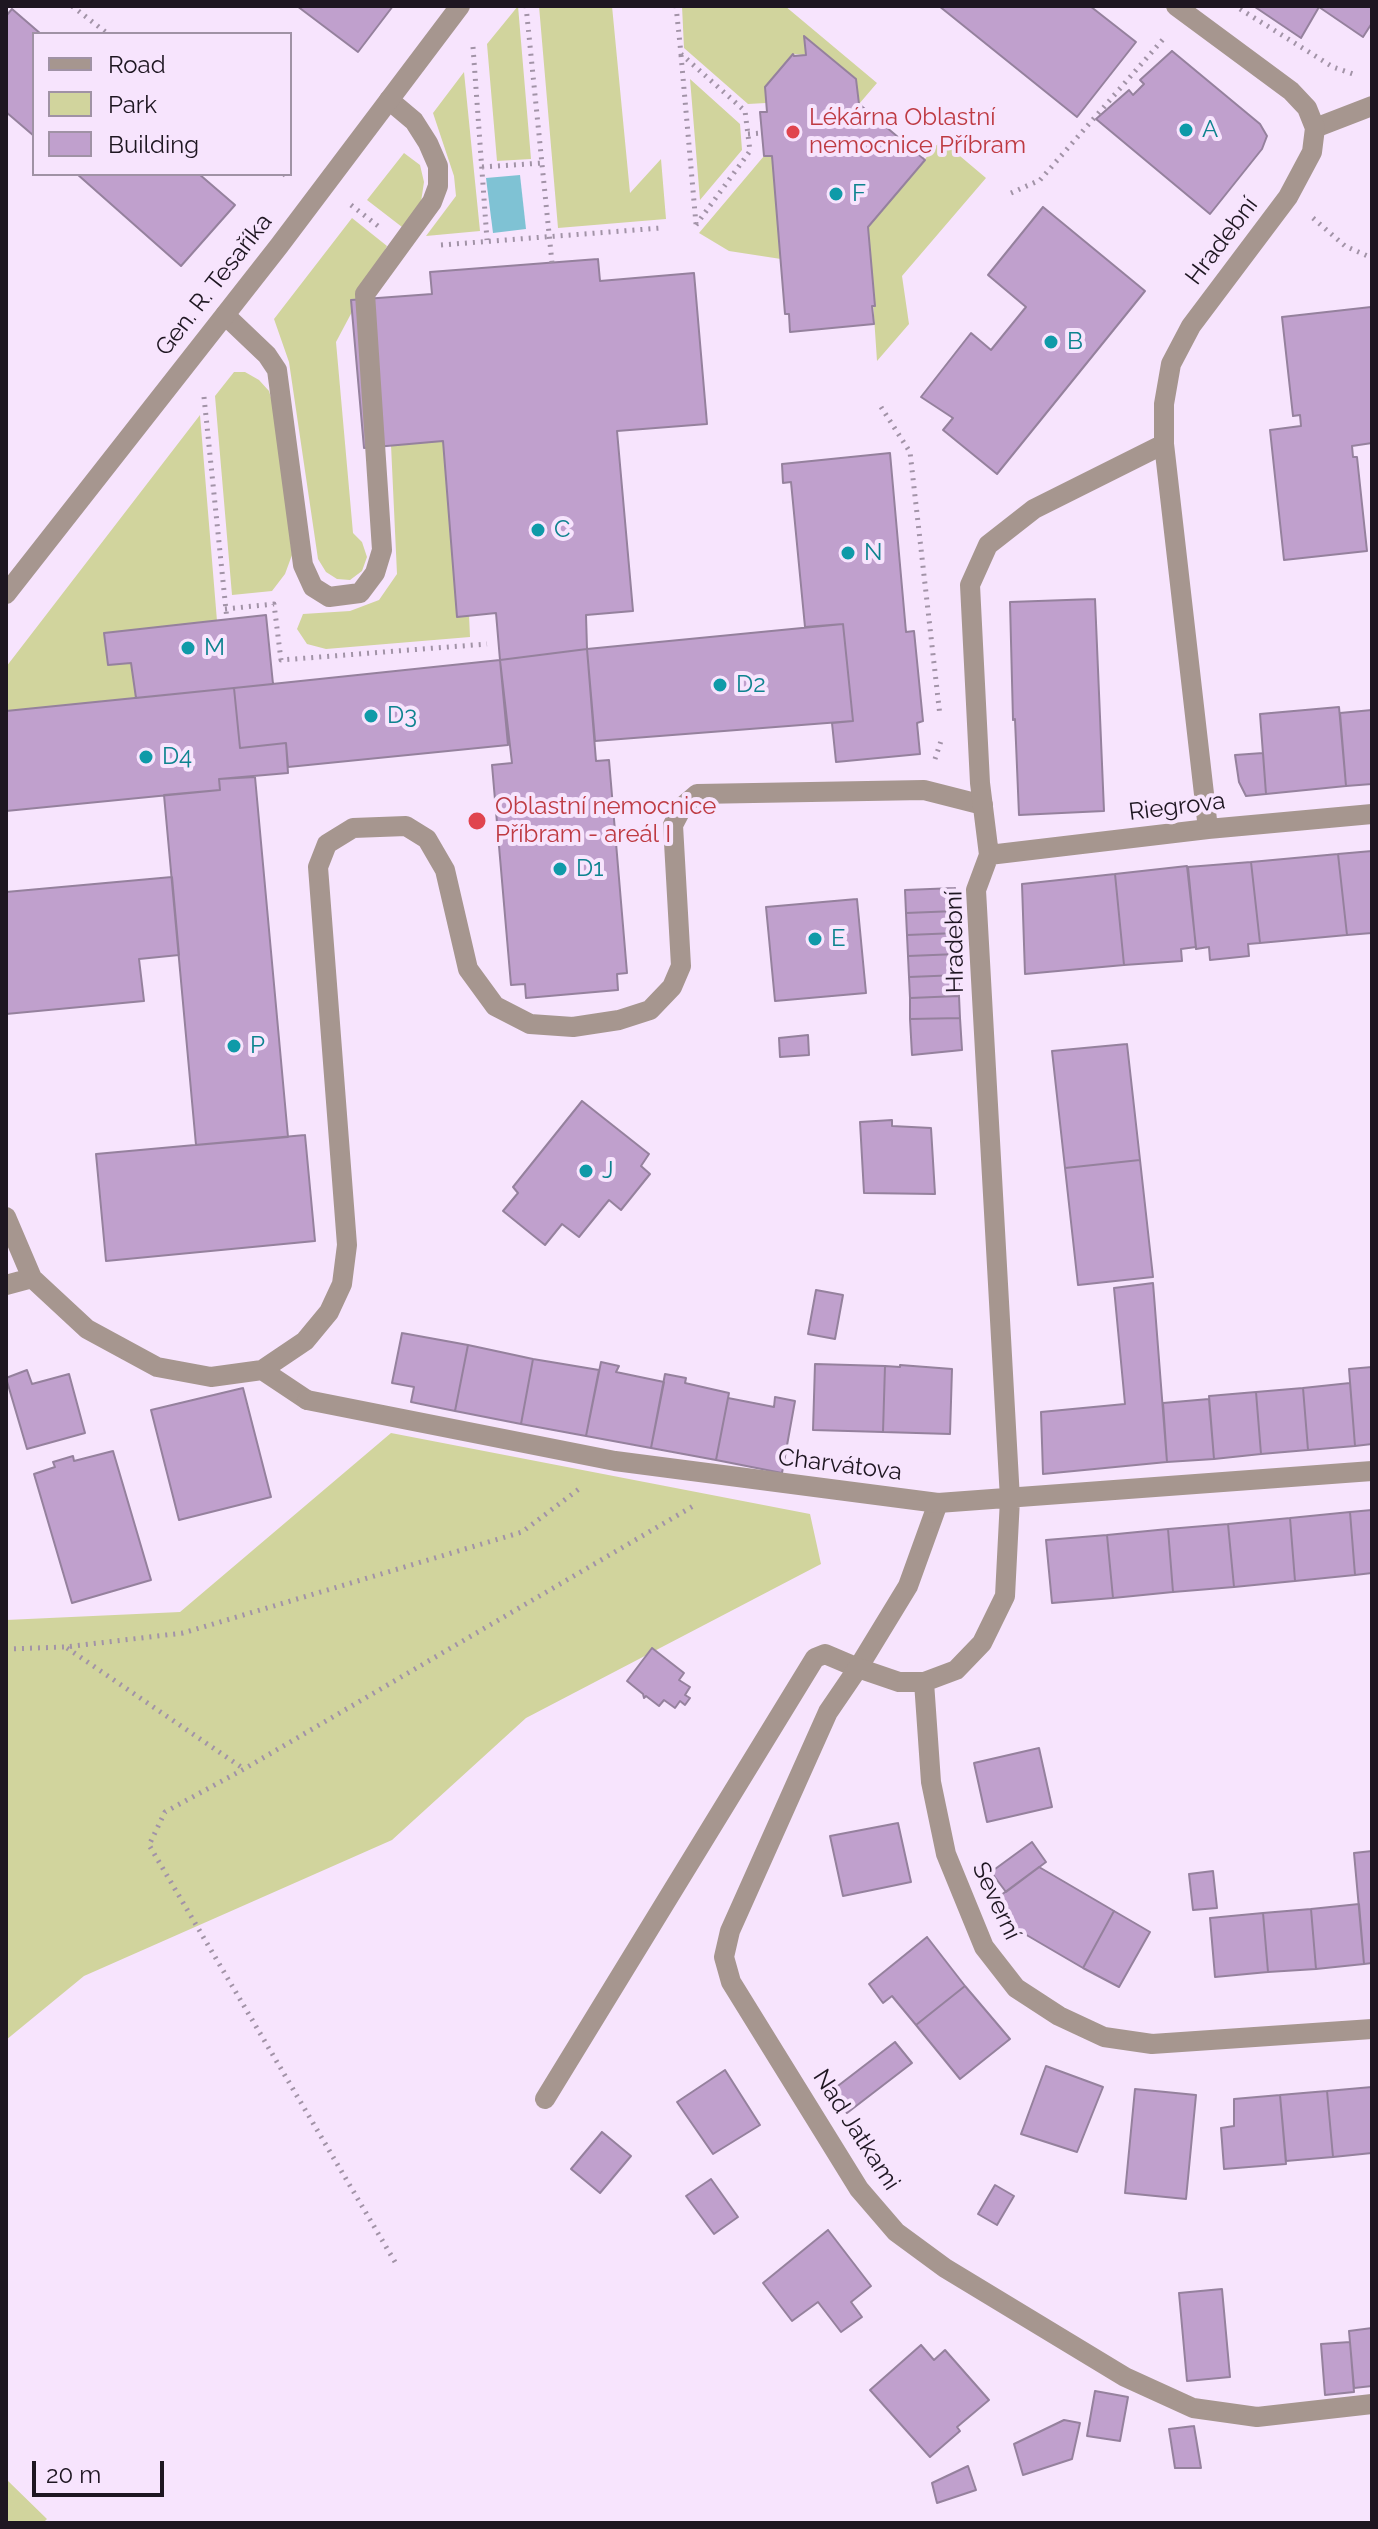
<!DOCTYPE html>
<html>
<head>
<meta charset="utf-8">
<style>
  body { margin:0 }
  #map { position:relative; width:1378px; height:2529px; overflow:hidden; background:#f7e4fd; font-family:Raleway,sans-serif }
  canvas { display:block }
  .frame { position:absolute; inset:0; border:8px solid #1e1621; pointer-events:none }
  .legend { position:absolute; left:32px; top:32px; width:260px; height:144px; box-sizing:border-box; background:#f7e4fd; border:2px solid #a092a5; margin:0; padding:10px 14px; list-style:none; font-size:24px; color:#1e1621 }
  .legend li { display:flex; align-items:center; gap:16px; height:40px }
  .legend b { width:40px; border:2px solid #a092a5 }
  .scale { position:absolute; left:32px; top:2461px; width:132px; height:36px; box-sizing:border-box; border:4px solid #1e1621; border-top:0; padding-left:10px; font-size:24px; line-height:28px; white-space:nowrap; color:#1e1621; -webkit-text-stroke:6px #f7e4fd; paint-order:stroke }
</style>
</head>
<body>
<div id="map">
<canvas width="1378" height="2529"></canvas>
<div class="frame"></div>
<ul class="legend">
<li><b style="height:10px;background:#a6968f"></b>Road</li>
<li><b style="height:22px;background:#d1d49d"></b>Park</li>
<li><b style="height:22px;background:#c0a0cd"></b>Building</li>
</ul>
<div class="scale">20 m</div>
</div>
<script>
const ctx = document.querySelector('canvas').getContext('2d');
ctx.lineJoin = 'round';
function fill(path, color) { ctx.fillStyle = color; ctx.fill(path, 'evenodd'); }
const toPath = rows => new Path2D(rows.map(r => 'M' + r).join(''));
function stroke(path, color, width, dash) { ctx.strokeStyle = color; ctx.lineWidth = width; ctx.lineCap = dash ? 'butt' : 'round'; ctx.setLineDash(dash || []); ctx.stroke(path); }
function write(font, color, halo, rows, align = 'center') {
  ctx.font = font + ' Raleway,sans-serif'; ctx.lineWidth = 8; ctx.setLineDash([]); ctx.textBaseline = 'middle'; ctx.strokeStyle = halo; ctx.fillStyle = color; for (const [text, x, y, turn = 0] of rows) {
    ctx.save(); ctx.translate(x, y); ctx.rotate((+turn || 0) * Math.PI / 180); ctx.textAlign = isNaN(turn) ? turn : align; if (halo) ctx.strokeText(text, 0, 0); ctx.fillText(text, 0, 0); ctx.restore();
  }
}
fill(toPath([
  [518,6,531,159,497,161,487,44],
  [539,6,612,6,630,193,661,159,666,219,558,228],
  [682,6,785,6,877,83,859,104,806,55,793,54,765,87,766,103,748,104,684,48],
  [464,72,480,231,426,236,456,196,454,176,433,113],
  [690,79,740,124,742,150,700,200],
  [941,140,986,178,902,276,909,324,877,361,868,227],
  [404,153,420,165,424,182,421,202,402,227,367,200],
  [764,156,772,156,781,259,729,251,699,233],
  [352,218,387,246,336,342,353,533,362,542,367,557,362,571,350,580,337,579,326,572,318,559,289,362,274,319],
  [234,372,245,372,259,380,269,391,275,411,292,555,285,574,272,591,232,595,215,396],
  [200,415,217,621,104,633,108,665,131,663,136,698,6,711,6,667],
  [443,441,457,616,469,615,470,637,326,649,307,644,297,629,303,614,350,611,379,600,397,574,391,445],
  [391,1433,810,1514,821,1564,526,1718,392,1840,84,1976,6,2040,6,1620,180,1612],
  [6,2479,47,2519,43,2523,6,2523]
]), '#d1d49d');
fill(toPath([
  [520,175,526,229,493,233,486,178]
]), '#7fc2d4');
const building = toPath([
  [297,6,393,6,358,52,297,6],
  [939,6,1090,6,1136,42,1077,117,939,6],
  [1372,6,1372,23,1363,37,1319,7,1301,38,1255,7,1372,6],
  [12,9,41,34,34,34,34,136,6,112,6,16,12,9],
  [804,36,856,79,859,104,925,160,868,227,875,306,872,306,874,324,790,332,789,314,785,314,772,156,764,156,760,112,767,112,765,87,793,54,794,56,806,55,804,36],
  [1172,51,1260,124,1267,136,1262,149,1210,214,1096,119,1129,90,1133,95,1144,84,1140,80,1172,51],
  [77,174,199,174,235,205,181,266,77,174],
  [1043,207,1145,291,997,474,943,430,953,418,921,397,971,333,991,350,1026,307,988,275,1043,207],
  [598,259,600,281,694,273,707,424,617,431,633,611,586,615,587,649,500,660,496,613,457,617,443,441,364,448,351,300,432,294,430,272,598,259],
  [1371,307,1372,443,1352,446,1353,457,1357,457,1367,551,1284,560,1270,430,1301,426,1300,415,1293,416,1282,317,1371,307],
  [890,453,906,632,914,631,923,721,917,723,920,754,836,762,832,723,853,721,843,624,805,627,791,482,783,483,782,464,890,453],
  [1095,599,1104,811,1019,815,1015,719,1013,720,1010,602,1095,599],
  [266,615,273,684,136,698,131,663,108,665,104,633,266,615],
  [843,624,853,721,595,741,587,649,843,624],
  [587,649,596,761,609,760,627,973,617,974,618,990,526,998,525,984,511,985,492,765,512,763,500,660,587,649],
  [500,660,508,745,288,767,286,743,240,748,234,688,500,660],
  [234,688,240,748,286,743,288,773,219,779,220,790,6,811,6,711,234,688],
  [1339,707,1346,786,1266,794,1260,714,1339,707],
  [1372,710,1372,784,1346,786,1340,713,1372,710],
  [1263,753,1266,794,1246,796,1239,782,1235,755,1263,753],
  [255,777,288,1137,196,1145,164,795,220,790,219,779,255,777],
  [1372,851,1372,933,1347,935,1338,854,1372,851],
  [1338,854,1347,935,1260,943,1251,862,1338,854],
  [1251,862,1260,943,1248,944,1249,956,1210,960,1209,947,1196,949,1188,867,1251,862],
  [1187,866,1196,947,1181,949,1182,961,1124,965,1115,874,1187,866],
  [1115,874,1124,965,1025,974,1022,884,1115,874],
  [172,877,179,955,139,959,144,1001,6,1014,6,892,172,877],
  [955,888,956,911,906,913,905,890,955,888],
  [857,899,866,993,775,1001,766,907,857,899],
  [956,911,957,933,907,935,906,913,956,911],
  [957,933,958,954,908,956,907,935,957,933],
  [958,954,959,975,909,977,908,956,958,954],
  [959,975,959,996,910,998,909,977,959,975],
  [959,996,960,1018,910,1019,910,998,959,996],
  [960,1018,962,1050,912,1055,910,1019,960,1018],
  [808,1035,809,1055,780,1057,779,1038,808,1035],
  [1127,1044,1140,1160,1065,1168,1052,1051,1127,1044],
  [582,1101,649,1154,641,1166,650,1174,621,1210,609,1200,579,1237,562,1224,545,1245,503,1211,518,1193,513,1187,582,1101],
  [892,1120,892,1126,931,1128,935,1194,864,1193,860,1122,892,1120],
  [305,1135,315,1241,106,1261,96,1154,305,1135],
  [1140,1160,1153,1277,1078,1285,1065,1168,1140,1160],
  [1153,1283,1167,1462,1043,1474,1041,1412,1125,1404,1114,1288,1153,1283],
  [816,1290,843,1295,835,1339,808,1334,816,1290],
  [402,1333,468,1345,455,1411,411,1402,414,1387,392,1383,402,1333],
  [468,1345,533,1359,521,1424,455,1411,468,1345],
  [533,1359,599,1370,586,1436,521,1424,533,1359],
  [601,1362,619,1366,616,1372,664,1382,651,1448,586,1436,601,1362],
  [815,1364,885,1366,883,1432,813,1430,815,1364],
  [900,1365,952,1369,950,1434,883,1432,885,1366,900,1367,900,1365],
  [1372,1367,1372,1444,1355,1446,1349,1369,1372,1367],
  [27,1370,32,1384,69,1374,85,1433,27,1449,6,1378,27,1370],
  [665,1374,686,1378,685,1383,729,1393,716,1460,651,1448,665,1374],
  [1350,1383,1355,1446,1308,1450,1303,1388,1350,1383],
  [243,1388,271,1497,179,1520,151,1410,243,1388],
  [1303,1388,1308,1450,1261,1454,1256,1392,1303,1388],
  [1256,1392,1261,1454,1214,1459,1209,1396,1256,1392],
  [775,1397,795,1401,782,1473,716,1460,728,1398,774,1407,775,1397],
  [1209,1399,1214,1459,1167,1462,1163,1403,1209,1399],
  [113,1451,151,1580,72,1603,34,1474,55,1467,53,1462,73,1456,74,1461,113,1451],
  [1372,1510,1372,1573,1355,1575,1350,1512,1372,1510],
  [1350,1512,1355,1575,1295,1581,1290,1518,1350,1512],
  [1290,1518,1295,1581,1234,1587,1228,1524,1290,1518],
  [1228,1524,1234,1587,1173,1592,1168,1529,1228,1524],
  [1168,1529,1173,1592,1113,1598,1107,1535,1168,1529],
  [1107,1535,1113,1598,1052,1603,1046,1540,1107,1535],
  [652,1648,684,1673,679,1680,690,1687,685,1695,690,1698,685,1705,680,1701,675,1708,664,1700,659,1706,646,1696,644,1698,643,1694,627,1681,652,1648],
  [1039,1748,1052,1807,987,1822,974,1763,1039,1748],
  [898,1823,911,1882,843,1896,830,1836,898,1823],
  [1032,1842,1046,1862,1006,1892,991,1872,1032,1842],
  [1372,1851,1372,1963,1364,1964,1354,1853,1372,1851],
  [1039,1867,1114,1911,1083,1968,1006,1923,993,1901,1039,1867],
  [1213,1871,1217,1908,1193,1910,1189,1874,1213,1871],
  [1359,1904,1364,1964,1316,1969,1311,1909,1359,1904],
  [1311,1909,1316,1969,1268,1972,1263,1913,1311,1909],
  [1114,1911,1150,1932,1119,1987,1083,1968,1114,1911],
  [1263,1913,1268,1972,1215,1977,1210,1918,1263,1913],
  [927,1937,965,1986,916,2025,892,1996,883,2003,869,1984,927,1937],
  [965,1986,1010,2039,960,2079,916,2025,965,1986],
  [895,2042,912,2063,847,2113,830,2092,895,2042],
  [1046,2066,1103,2087,1077,2152,1021,2134,1046,2066],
  [725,2070,760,2125,713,2154,677,2102,725,2070],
  [1372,2087,1372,2153,1333,2157,1327,2091,1372,2087],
  [1135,2089,1196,2095,1186,2199,1125,2193,1135,2089],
  [1327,2091,1333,2157,1286,2161,1280,2095,1327,2091],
  [1280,2095,1286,2164,1224,2169,1221,2128,1234,2126,1234,2099,1280,2095],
  [602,2132,631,2156,600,2193,571,2169,602,2132],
  [711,2179,738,2217,714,2234,686,2196,711,2179],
  [995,2185,1014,2196,997,2225,978,2214,995,2185],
  [828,2230,871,2286,851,2302,862,2317,841,2332,818,2302,792,2321,763,2283,828,2230],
  [1222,2289,1230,2377,1187,2381,1179,2293,1222,2289],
  [1372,2328,1372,2386,1354,2388,1349,2331,1372,2328],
  [1350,2342,1354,2392,1325,2395,1321,2344,1350,2342],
  [921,2345,934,2360,945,2350,989,2400,957,2427,960,2431,930,2457,870,2390,921,2345],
  [1095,2391,1128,2397,1120,2441,1087,2436,1095,2391],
  [1064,2420,1080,2423,1072,2459,1023,2475,1014,2444,1064,2420],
  [1194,2426,1201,2468,1175,2468,1169,2429,1194,2426],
  [968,2466,976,2490,937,2503,932,2483,968,2466]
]);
fill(building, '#c0a0cd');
stroke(building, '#95819d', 2);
stroke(toPath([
  [72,6,108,34],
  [526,6,552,263],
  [676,6,681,54,745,111,750,151,696,225],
  [1240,9,1333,67,1356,75],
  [473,47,487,240],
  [681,55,696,224],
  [748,134,762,133],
  [482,167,543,163],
  [284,174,286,176],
  [1011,193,1040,180,1165,37],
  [351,205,378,226],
  [1313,218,1345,246,1372,258],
  [441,245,661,228],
  [204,397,227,620],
  [881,407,910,452,940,716],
  [225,609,274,604,281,660,487,644],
  [935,759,942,738],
  [67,1648,244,1769],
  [6,1649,65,1647,183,1633,522,1532,579,1489],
  [395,2262,149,1845,165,1812,244,1769,695,1505]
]), '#a293a7', 5, [2, 6]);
stroke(toPath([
  [1315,128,1372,106],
  [225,315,267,355,277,370,303,565,313,587,329,597,360,593,375,573,382,550,365,294,432,202,438,186,438,166,428,143,414,121,389,100],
  [6,1217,32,1278,6,1285],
  [32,1278,87,1329,157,1367,211,1377,262,1370,305,1341,329,1312,342,1284,347,1245,318,867,327,844,353,828,406,826,427,839,445,870,468,969,495,1006,530,1024,573,1027,619,1020,650,1010,672,987,681,966,673,825,683,806,697,794,924,790,983,805],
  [262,1370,307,1400],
  [545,2099,815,1658,825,1654,858,1668,908,1586,938,1503]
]), '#a6968f', 20);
stroke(toPath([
  [1176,6,1291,91,1307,108,1315,128,1312,152,1288,197,1191,326,1171,364,1164,404,1164,444,1208,829],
  [1164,444,1034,509,988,545,970,585,980,783,989,855,976,890,1010,1499,1005,1596,982,1643,956,1670,924,1682,899,1682,858,1668,828,1712,730,1931,724,1957,731,1982,859,2189,896,2232,945,2268,1125,2377,1193,2408,1257,2417,1372,2404],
  [6,594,279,246,460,6],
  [989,855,1208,829,1372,814],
  [307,1400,615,1461,938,1503,1372,1471],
  [924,1682,931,1782,946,1854,984,1947,1016,1988,1059,2016,1104,2037,1152,2044,1372,2029]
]), '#a6968f', 20);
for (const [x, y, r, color] of [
  [1186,130,8,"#0f9aa8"],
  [793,132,8,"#e0444e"],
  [836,194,8,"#0f9aa8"],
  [1051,342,8,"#0f9aa8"],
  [538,530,8,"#0f9aa8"],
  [848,553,8,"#0f9aa8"],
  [188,648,8,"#0f9aa8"],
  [720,685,8,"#0f9aa8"],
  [371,716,8,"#0f9aa8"],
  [146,757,8,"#0f9aa8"],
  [477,821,10,"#e0444e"],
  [560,869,8,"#0f9aa8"],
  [815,939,8,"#0f9aa8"],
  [234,1046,8,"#0f9aa8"],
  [586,1171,8,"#0f9aa8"]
]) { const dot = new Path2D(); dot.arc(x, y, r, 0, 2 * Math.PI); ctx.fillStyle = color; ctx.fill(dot); stroke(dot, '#f7e4fd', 3); }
write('24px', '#be3a42', '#f7e4fd', [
  ["Lékárna Oblastní",809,118],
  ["nemocnice Příbram",809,146],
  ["Oblastní nemocnice",495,807],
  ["Příbram - areál I",495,835]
], 'left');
write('24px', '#0d838f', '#f7e4fd', [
  ["A",1202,130],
  ["F",852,194],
  ["B",1067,342],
  ["C",554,530],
  ["N",864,553],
  ["M",204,648],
  ["D2",736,685],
  ["D3",387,716],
  ["D4",162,757],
  ["D1",576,869],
  ["E",831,939],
  ["P",250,1046],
  ["J",602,1171]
], 'left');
write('24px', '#1e1621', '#f7e4fd', [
  ["Hradební",1222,241,-53],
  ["Gen. R. Tesaříka",214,285,-52],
  ["Riegrova",1177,807,-7],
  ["Hradební",955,942,-91],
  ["Charvátova",840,1465,7],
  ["Severní",996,1901,65],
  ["Nad Jatkami",856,2130,57]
]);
</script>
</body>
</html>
